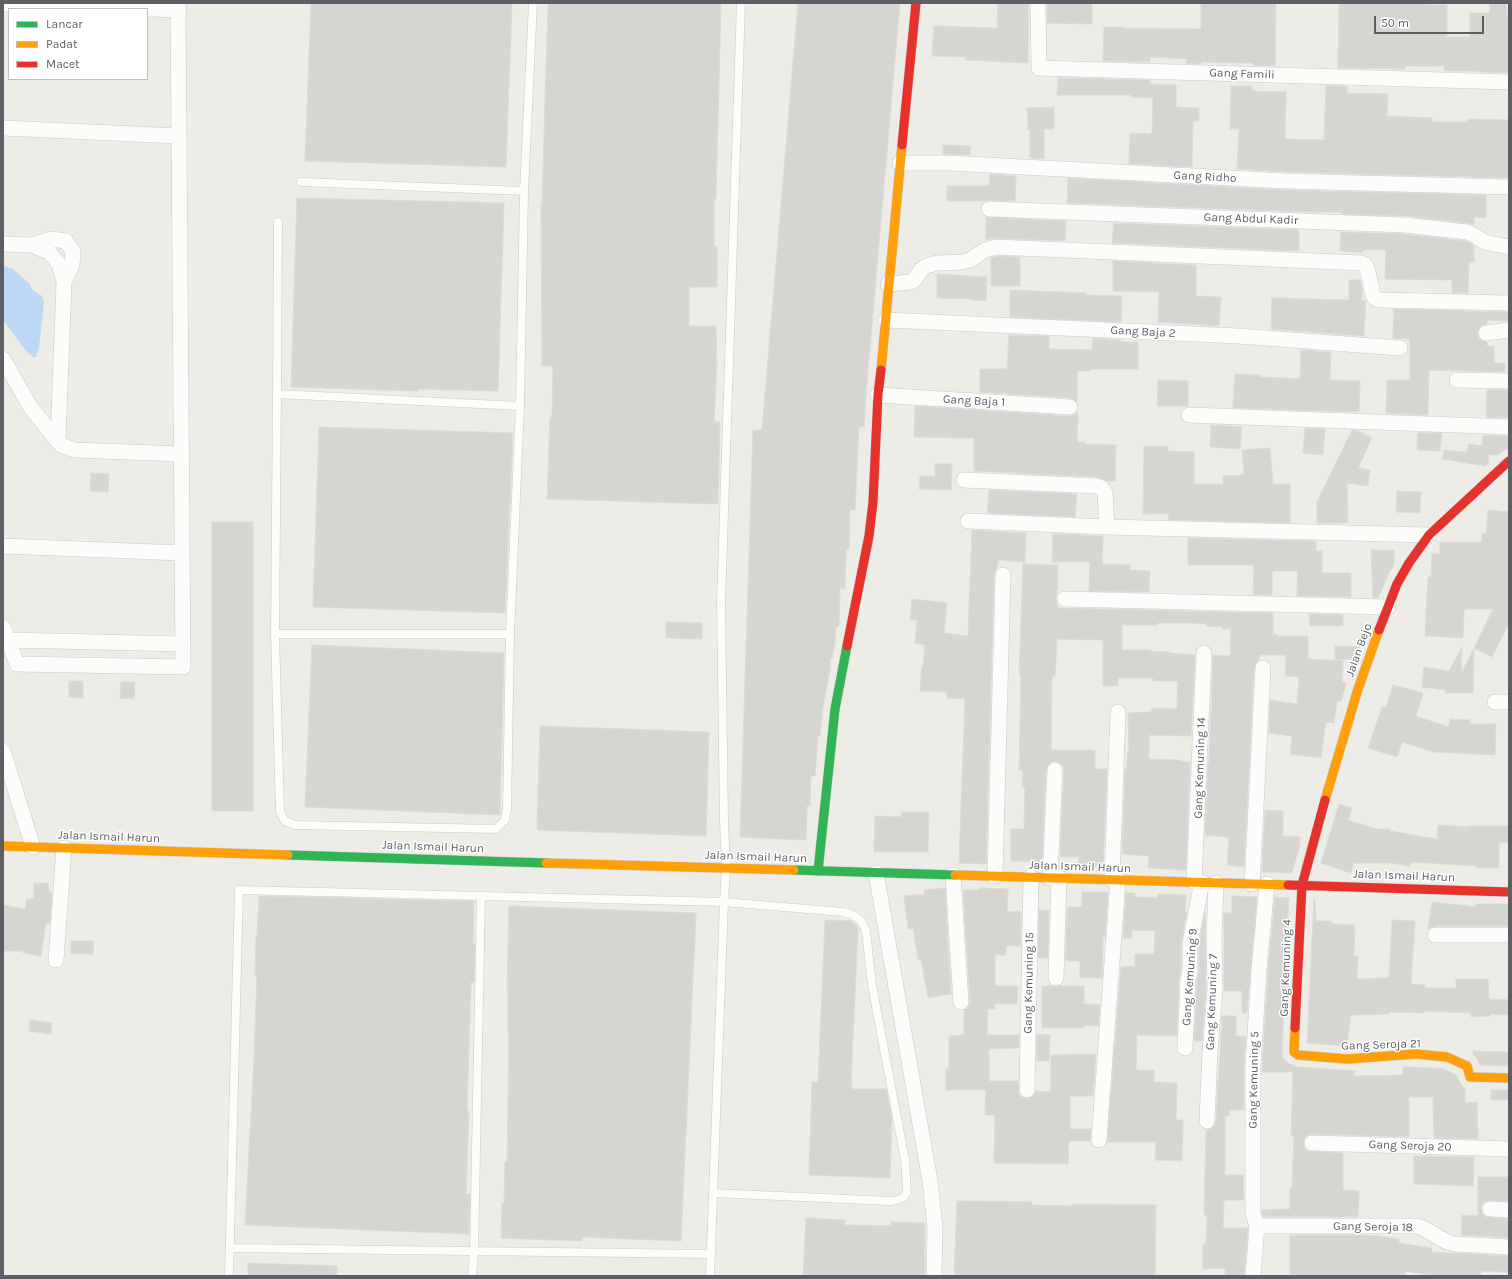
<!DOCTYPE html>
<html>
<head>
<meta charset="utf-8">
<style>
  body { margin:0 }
  #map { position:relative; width:1512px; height:1279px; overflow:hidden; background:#edece7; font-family:Karla,sans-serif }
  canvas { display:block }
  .frame { position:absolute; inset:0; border:4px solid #5d5f65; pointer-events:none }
  .legend { position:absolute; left:8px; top:8px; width:140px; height:72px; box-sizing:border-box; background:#fff; border:1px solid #bebfc1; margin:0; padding:5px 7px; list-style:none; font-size:12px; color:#5d5f65 }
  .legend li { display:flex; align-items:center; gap:8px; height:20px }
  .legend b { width:20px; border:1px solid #bebfc1 }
  .scale { position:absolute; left:1374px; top:16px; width:110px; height:18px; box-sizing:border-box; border:2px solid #5d5f65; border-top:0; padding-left:5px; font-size:12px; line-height:14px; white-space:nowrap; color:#5d5f65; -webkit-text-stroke:3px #fff; paint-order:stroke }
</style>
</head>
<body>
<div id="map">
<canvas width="1512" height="1279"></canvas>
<div class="frame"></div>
<ul class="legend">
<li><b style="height:5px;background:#30b455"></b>Lancar</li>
<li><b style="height:5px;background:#ff9f0a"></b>Padat</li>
<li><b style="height:5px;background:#e5322d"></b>Macet</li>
</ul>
<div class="scale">50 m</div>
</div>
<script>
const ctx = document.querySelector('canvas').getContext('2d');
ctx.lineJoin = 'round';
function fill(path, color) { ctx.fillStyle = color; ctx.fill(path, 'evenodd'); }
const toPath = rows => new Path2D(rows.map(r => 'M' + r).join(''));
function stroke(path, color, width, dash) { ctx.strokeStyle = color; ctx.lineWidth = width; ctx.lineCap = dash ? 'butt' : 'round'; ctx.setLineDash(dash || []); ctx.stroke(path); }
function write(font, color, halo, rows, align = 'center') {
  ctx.font = font + ' Karla,sans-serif'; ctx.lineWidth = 3; ctx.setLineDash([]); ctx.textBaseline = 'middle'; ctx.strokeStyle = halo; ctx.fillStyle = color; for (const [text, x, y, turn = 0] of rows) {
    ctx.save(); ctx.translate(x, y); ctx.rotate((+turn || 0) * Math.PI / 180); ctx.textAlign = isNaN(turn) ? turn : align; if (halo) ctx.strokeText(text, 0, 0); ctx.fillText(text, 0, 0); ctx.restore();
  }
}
fill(toPath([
  [3,266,13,269,30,284,32,290,42,296,44,301,39,347,36,357,33,357,26,351,4,321]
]), '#bcd8f6');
const building = toPath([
  [311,3,512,3,506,167,305,161,311,3],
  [548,3,721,3,716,199,714,199,714,247,717,247,717,287,689,287,689,326,716,326,717,367,714,422,720,422,718,504,547,499,550,417,552,417,553,366,542,366,541,203,542,203,548,3],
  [798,3,900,3,866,394,864,427,859,427,855,510,850,510,849,549,846,549,845,589,840,588,839,626,838,627,836,627,835,643,832,658,830,658,830,670,823,707,820,736,818,736,815,776,811,776,810,806,807,806,806,840,740,837,753,430,762,430,798,3],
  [998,3,1029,3,1028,63,965,60,966,57,932,56,934,26,997,28,998,3],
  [1047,3,1092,3,1092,24,1047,23,1047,3],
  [1201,3,1276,3,1275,66,1253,65,1253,63,1201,62,1201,64,1186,63,1187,59,1150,57,1150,62,1103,61,1104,27,1123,27,1123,28,1201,29,1201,3],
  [1339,3,1426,3,1426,5,1447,5,1447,37,1470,37,1470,13,1490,13,1490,4,1506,4,1507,16,1509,16,1509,73,1479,72,1479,71,1444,71,1444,66,1405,66,1405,69,1338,68,1339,3],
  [1058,78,1150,80,1150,84,1176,85,1176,107,1199,108,1199,121,1193,121,1192,167,1129,164,1130,133,1152,134,1153,98,1131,97,1131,95,1057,95,1058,78],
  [1231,86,1252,86,1252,91,1286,92,1285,139,1324,140,1326,86,1347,86,1347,93,1388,94,1387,116,1432,118,1432,122,1467,122,1468,119,1509,120,1509,178,1285,172,1237,169,1239,129,1230,129,1231,86],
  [1054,107,1054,129,1044,129,1044,159,1030,158,1030,130,1028,130,1027,108,1054,107],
  [943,145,970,146,970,155,943,154,943,145],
  [990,174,1016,176,1015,201,947,201,947,186,989,186,990,174],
  [1068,178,1285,190,1486,195,1486,218,1474,217,1474,225,1468,223,1406,216,1342,214,1342,212,1309,212,1067,203,1068,178],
  [297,198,504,203,498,391,418,389,418,391,291,387,297,198],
  [986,217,1066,221,1065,241,996,238,986,240,986,217],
  [1114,223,1299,230,1299,251,1112,243,1114,223],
  [1341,232,1404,234,1465,241,1471,244,1474,246,1474,262,1469,262,1468,293,1452,293,1452,280,1385,279,1386,250,1363,250,1363,253,1340,251,1341,232],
  [997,256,1020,257,1020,286,991,286,991,258,997,256],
  [1113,261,1196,265,1196,296,1221,297,1219,326,1158,322,1159,292,1113,291,1113,261],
  [937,274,987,277,986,301,971,300,971,299,937,298,937,274],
  [1349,280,1360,280,1362,288,1362,300,1366,301,1364,336,1271,329,1272,298,1349,300,1349,280],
  [1010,290,1086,293,1086,295,1122,296,1121,322,1010,317,1010,290],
  [1394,309,1509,312,1509,321,1487,320,1487,324,1480,326,1477,334,1479,339,1487,342,1487,346,1494,346,1494,363,1505,363,1505,372,1429,370,1428,415,1386,413,1387,380,1410,380,1410,339,1393,338,1394,309],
  [1009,335,1049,336,1049,349,1092,350,1093,338,1121,340,1120,342,1138,342,1138,369,1090,369,1090,371,1077,371,1077,402,1071,398,980,392,980,369,1007,369,1009,335],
  [1301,350,1331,352,1330,380,1360,381,1359,412,1233,408,1235,374,1260,375,1260,377,1300,379,1301,350],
  [1158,380,1188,381,1188,406,1157,406,1158,380],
  [1487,390,1509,390,1508,418,1486,417,1487,390],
  [915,406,1069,416,1078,413,1077,442,1085,442,1085,444,1116,445,1115,481,1107,481,1097,477,974,471,974,438,914,437,915,406],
  [1211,425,1242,427,1240,449,1210,447,1211,425],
  [319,427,513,433,505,613,313,607,319,427],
  [1305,428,1325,429,1323,455,1303,453,1305,428],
  [1352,430,1356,430,1372,438,1358,468,1370,470,1368,486,1347,483,1348,523,1317,523,1317,502,1352,430],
  [1418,433,1442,433,1440,451,1417,450,1418,433],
  [1483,435,1509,436,1509,449,1506,449,1497,455,1489,454,1488,464,1485,466,1442,459,1444,450,1467,452,1469,444,1482,446,1483,435],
  [1144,446,1168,446,1168,451,1194,452,1194,484,1223,484,1223,476,1244,475,1242,450,1270,448,1273,484,1290,484,1290,523,1168,520,1169,514,1143,514,1144,446],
  [935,464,952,464,951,490,919,489,920,476,935,476,935,464],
  [91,473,109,474,108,492,90,491,91,473],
  [989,490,1077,494,1075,517,987,513,989,490],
  [1397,491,1421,492,1420,513,1396,512,1397,491],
  [1488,510,1509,512,1509,623,1492,657,1474,648,1493,609,1464,609,1463,638,1425,636,1428,577,1431,577,1432,554,1440,554,1440,542,1482,542,1482,533,1486,534,1488,510],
  [212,522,253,522,253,811,212,811,212,522],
  [972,530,1026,533,1025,562,998,560,997,568,994,575,986,864,959,863,965,699,947,698,947,692,920,691,922,667,923,667,925,645,915,643,917,620,910,620,912,599,947,603,944,633,968,636,972,530],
  [1053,534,1103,536,1102,564,1130,565,1130,570,1150,571,1149,592,1089,591,1090,562,1052,562,1053,534],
  [1188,538,1316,541,1316,551,1322,551,1322,573,1351,573,1351,597,1297,596,1298,571,1272,571,1272,595,1253,595,1254,565,1188,565,1188,538],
  [1371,550,1394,550,1394,564,1391,570,1389,570,1389,573,1378,598,1373,598,1371,550],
  [1023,564,1058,565,1057,594,1056,599,1058,608,1273,613,1273,634,1278,635,1278,636,1308,636,1308,659,1343,661,1342,682,1346,682,1345,688,1341,701,1337,701,1334,723,1326,722,1321,758,1290,754,1292,736,1269,733,1270,700,1297,704,1299,677,1285,676,1286,655,1259,655,1259,660,1256,663,1254,668,1244,867,1227,865,1229,837,1205,835,1208,762,1209,762,1213,655,1230,656,1231,629,1222,629,1222,627,1207,626,1207,624,1193,623,1158,623,1158,625,1122,625,1122,650,1150,650,1150,651,1169,652,1169,653,1195,655,1191,736,1149,735,1149,759,1180,760,1180,761,1190,762,1186,870,1148,868,1149,856,1122,854,1125,769,1127,769,1127,753,1129,753,1128,713,1151,712,1152,708,1177,709,1178,681,1153,681,1153,678,1118,678,1118,686,1103,686,1103,640,1057,639,1055,676,1052,676,1051,750,1095,750,1095,769,1107,769,1103,867,1078,866,1079,857,1060,857,1064,770,1063,766,1056,761,1051,762,1047,766,1046,770,1042,862,1011,861,1011,829,1024,829,1025,787,1022,787,1023,770,1019,770,1021,675,1019,675,1023,564],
  [1309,614,1343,615,1343,626,1310,626,1309,614],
  [666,622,702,623,702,639,666,638,666,622],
  [312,645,504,653,500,815,305,807,312,645],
  [1335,646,1360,647,1355,660,1335,659,1335,646],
  [1462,647,1461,674,1474,648,1473,693,1445,693,1445,690,1422,687,1424,667,1449,671,1462,647],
  [69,681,83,681,83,698,69,697,69,681],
  [121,682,135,682,134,699,120,698,121,682],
  [1393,685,1423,693,1416,716,1449,727,1450,719,1470,720,1470,724,1496,724,1495,755,1434,752,1402,742,1397,757,1368,748,1382,707,1386,708,1393,685],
  [540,726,709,732,706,836,537,830,540,726],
  [1339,804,1352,808,1348,820,1376,829,1390,829,1390,831,1437,839,1438,825,1469,827,1469,826,1509,826,1509,843,1499,843,1499,868,1477,868,1477,866,1412,862,1409,866,1392,863,1354,863,1351,873,1321,863,1339,804],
  [1265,810,1283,811,1283,836,1300,837,1300,845,1292,873,1262,872,1265,810],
  [901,812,929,812,928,852,874,852,875,816,901,817,901,812],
  [34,883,48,883,49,893,52,893,50,923,46,923,41,956,23,953,24,951,3,951,3,905,26,909,26,899,34,899,34,883],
  [945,888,951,994,928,998,921,959,918,960,913,928,908,929,904,896,925,894,924,890,945,888],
  [979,888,1008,889,1007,912,1021,911,1021,946,1006,946,1006,955,995,955,995,986,1018,986,1017,1004,995,1004,995,1009,988,1009,987,1035,1019,1035,1019,1048,989,1049,989,1081,1018,1081,1019,1095,1026,1099,1031,1098,1036,1091,1051,1092,1051,1055,1096,1054,1093,1096,1070,1096,1070,1129,1091,1129,1090,1141,1069,1141,1068,1164,994,1163,995,1115,985,1115,986,1090,946,1090,946,1069,949,1069,949,1036,964,1035,964,1010,969,1006,970,1002,963,890,979,890,979,888],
  [1082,892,1108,892,1105,937,1103,937,1102,978,1080,978,1080,961,1066,961,1067,907,1082,907,1082,892],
  [1126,893,1135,893,1135,897,1158,898,1158,894,1186,895,1185,912,1187,912,1181,943,1181,971,1179,978,1177,1036,1137,1035,1136,1070,1154,1070,1154,1082,1177,1083,1176,1120,1183,1120,1182,1161,1155,1160,1156,1142,1107,1142,1121,967,1135,966,1135,954,1154,954,1155,931,1132,930,1132,938,1123,938,1126,893],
  [259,896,474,901,473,943,475,943,474,982,471,982,467,1111,469,1111,466,1194,470,1194,469,1234,245,1225,254,1057,257,976,255,976,256,937,257,937,259,896],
  [1232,896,1257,897,1247,1013,1242,1013,1242,991,1224,991,1224,913,1232,913,1232,896],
  [1275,897,1289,898,1288,919,1285,936,1287,937,1282,1051,1283,1058,1286,1062,1297,1067,1355,1071,1354,1076,1403,1075,1403,1067,1416,1067,1444,1069,1456,1075,1462,1086,1465,1088,1465,1103,1477,1102,1478,1139,1434,1138,1433,1097,1409,1097,1409,1137,1312,1134,1308,1135,1305,1138,1303,1143,1304,1148,1308,1151,1343,1153,1343,1190,1359,1191,1358,1217,1263,1217,1262,1213,1262,1210,1290,1209,1290,1188,1292,1188,1294,1136,1291,1136,1293,1072,1262,1072,1268,970,1275,897],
  [1314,899,1315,899,1316,921,1332,921,1332,924,1355,925,1354,956,1358,956,1357,979,1389,978,1392,920,1415,921,1411,984,1425,985,1425,988,1456,988,1456,979,1488,979,1489,999,1509,1000,1509,1015,1490,1014,1490,1016,1471,1017,1471,1013,1424,1011,1424,1013,1389,1012,1389,1014,1351,1015,1347,1046,1307,1043,1314,899],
  [1432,902,1476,907,1476,904,1509,904,1509,926,1435,926,1428,929,1432,902],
  [509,906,696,913,681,1241,582,1237,582,1241,501,1238,502,1203,504,1203,505,1162,507,1162,509,1033,508,1033,508,990,507,990,509,906],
  [1039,910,1049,910,1048,958,1038,958,1039,910],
  [1205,912,1206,990,1202,1041,1194,1041,1197,980,1199,973,1199,944,1205,912],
  [825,920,851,921,858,927,851,1081,852,1081,852,1089,886,1089,892,1118,890,1178,809,1175,812,1082,818,1082,825,920],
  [71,941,94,941,93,954,71,954,71,941],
  [1042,986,1084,986,1084,1004,1100,1005,1098,1026,1084,1026,1084,1028,1042,1028,1042,986],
  [1222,1016,1236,1016,1236,1036,1246,1037,1244,1066,1244,1110,1229,1110,1229,1116,1225,1116,1225,1175,1243,1175,1244,1200,1224,1200,1223,1228,1248,1228,1244,1276,1225,1276,1225,1268,1203,1269,1203,1244,1206,1244,1207,1215,1204,1215,1206,1130,1211,1129,1215,1125,1216,1121,1222,1016],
  [30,1020,52,1023,51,1034,29,1031,30,1020],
  [1037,1034,1050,1035,1049,1061,1037,1061,1037,1034],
  [1473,1051,1509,1052,1509,1066,1480,1065,1477,1058,1473,1055,1473,1051],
  [1491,1090,1509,1090,1509,1100,1491,1100,1491,1090],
  [1414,1156,1474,1157,1473,1186,1414,1184,1414,1156],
  [1478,1177,1509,1177,1509,1201,1486,1201,1482,1204,1481,1209,1482,1213,1485,1217,1509,1219,1509,1238,1461,1235,1462,1215,1478,1216,1478,1177],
  [957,1201,1032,1202,1032,1205,1073,1206,1073,1204,1156,1205,1155,1276,954,1276,957,1201],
  [806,1218,845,1220,844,1225,891,1226,891,1222,925,1223,925,1276,803,1276,806,1218],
  [1290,1235,1364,1235,1380,1236,1399,1239,1399,1243,1432,1248,1431,1252,1509,1256,1509,1272,1481,1271,1481,1276,1436,1276,1405,1271,1405,1276,1290,1276,1290,1235],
  [248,1263,337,1266,337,1276,248,1276,248,1263]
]);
fill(building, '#d6d5d2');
stroke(building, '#dcdbd6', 1);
const lane = toPath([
  [301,182,524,191],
  [277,394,278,222],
  [520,406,277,394,275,634,280,812,285,821,295,825,496,829,505,820,507,809,510,634,520,406,524,191,533,3],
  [275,634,510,634],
  [230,1248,711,1254],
  [229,1276,239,890,724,902,843,912,851,914,859,919,863,924,866,931,872,985,905,1160,907,1192,904,1197,898,1200,890,1201,713,1193],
  [472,1276,474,1252,481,896],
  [710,1276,724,902,726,868,724,821,721,602,741,3]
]);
const street = toPath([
  [1038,3,1039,68,1509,82],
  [3,4,179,10],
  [3,128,179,136],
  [900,163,949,163,1285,181,1509,187],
  [989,209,1405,225,1467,232,1476,236,1484,242,1509,247],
  [3,244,32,245,49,252,59,264,64,282,58,440],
  [32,245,51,239,66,241,73,252,72,265,64,282],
  [888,284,911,282,915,279,921,270,926,266,937,263,961,262,970,260,985,250,996,247,1361,263,1365,265,1367,268,1373,295,1375,298,1379,300,1509,303],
  [886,320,1238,336,1400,348],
  [1486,333,1509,330],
  [3,359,31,408,61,445,75,450,182,454],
  [1457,380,1509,381],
  [878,395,1070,407],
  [1189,415,1509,427],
  [964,480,1097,486,1102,488,1105,493,1107,527],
  [968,521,1107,527,1429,535],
  [3,546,182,553],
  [1065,599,1388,607],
  [3,627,17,664,183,667,178,3],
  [8,640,183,644],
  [1495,702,1509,702],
  [3,751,33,847],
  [876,873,930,1181,935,1227,934,1276],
  [953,875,961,1002],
  [995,876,1003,575],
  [1050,878,1055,770],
  [1112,880,1118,712],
  [1194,882,1204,653],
  [1252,884,1263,668],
  [1435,935,1509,935],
  [56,960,64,848],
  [1056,978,1059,878],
  [1185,1048,1188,978,1190,973,1190,943,1202,882],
  [1027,1090,1031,877],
  [1207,1121,1210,1051,1215,990,1214,938,1216,883],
  [1099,1140,1118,880],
  [1312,1143,1509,1149],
  [1490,1209,1509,1210],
  [1257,1226,1416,1226,1423,1228,1445,1241,1454,1244,1509,1247],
  [1253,1276,1257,1226,1253,1214,1253,1066,1259,969,1267,884]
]);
const fast = toPath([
  [288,855,546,863],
  [794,870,955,875],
  [818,871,835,709,847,646]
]);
const slow = toPath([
  [881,370,902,145],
  [1325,800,1358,689,1379,630],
  [3,846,288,855],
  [546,863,794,870],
  [955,875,1288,885],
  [1295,1028,1294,1052,1298,1055,1347,1059,1416,1054,1447,1057,1467,1066,1470,1077,1509,1078]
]);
const jam = toPath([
  [902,145,916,3],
  [1379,630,1397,584,1409,563,1429,535,1509,461],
  [847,646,869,536,873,502,878,395,881,370],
  [1288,885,1509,892],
  [1295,1028,1302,885,1325,800]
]);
stroke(lane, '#c9c9c9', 9);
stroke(street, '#c9c9c9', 16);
stroke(fast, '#cbcaca', 10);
stroke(slow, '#cbcaca', 10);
stroke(jam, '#cbcaca', 10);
stroke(lane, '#fcfcfb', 8);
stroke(street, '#fcfcfb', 15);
stroke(fast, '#30b455', 9);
stroke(slow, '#ff9f0a', 9);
stroke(jam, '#e5322d', 9);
write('12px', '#5d5f65', '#fff', [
  ["Gang Famili",1242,74,2],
  ["Gang Ridho",1205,177,3],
  ["Gang Abdul Kadir",1251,219,2],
  ["Gang Baja 2",1143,332,3],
  ["Gang Baja 1",974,401,3],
  ["Jalan Bejo",1359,650,-70],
  ["Gang Kemuning 14",1200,768,-88],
  ["Jalan Ismail Harun",109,837,2],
  ["Jalan Ismail Harun",433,847,2],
  ["Jalan Ismail Harun",756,857,2],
  ["Jalan Ismail Harun",1080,867,2],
  ["Jalan Ismail Harun",1404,876,2],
  ["Gang Kemuning 4",1286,968,-88],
  ["Gang Kemuning 9",1190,977,-86],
  ["Gang Kemuning 15",1029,983,-89],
  ["Gang Kemuning 7",1212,1002,-88],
  ["Gang Seroja 21",1381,1045,-2],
  ["Gang Kemuning 5",1254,1080,-89],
  ["Gang Seroja 20",1410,1146,2],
  ["Gang Seroja 18",1373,1227,1]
]);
</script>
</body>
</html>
